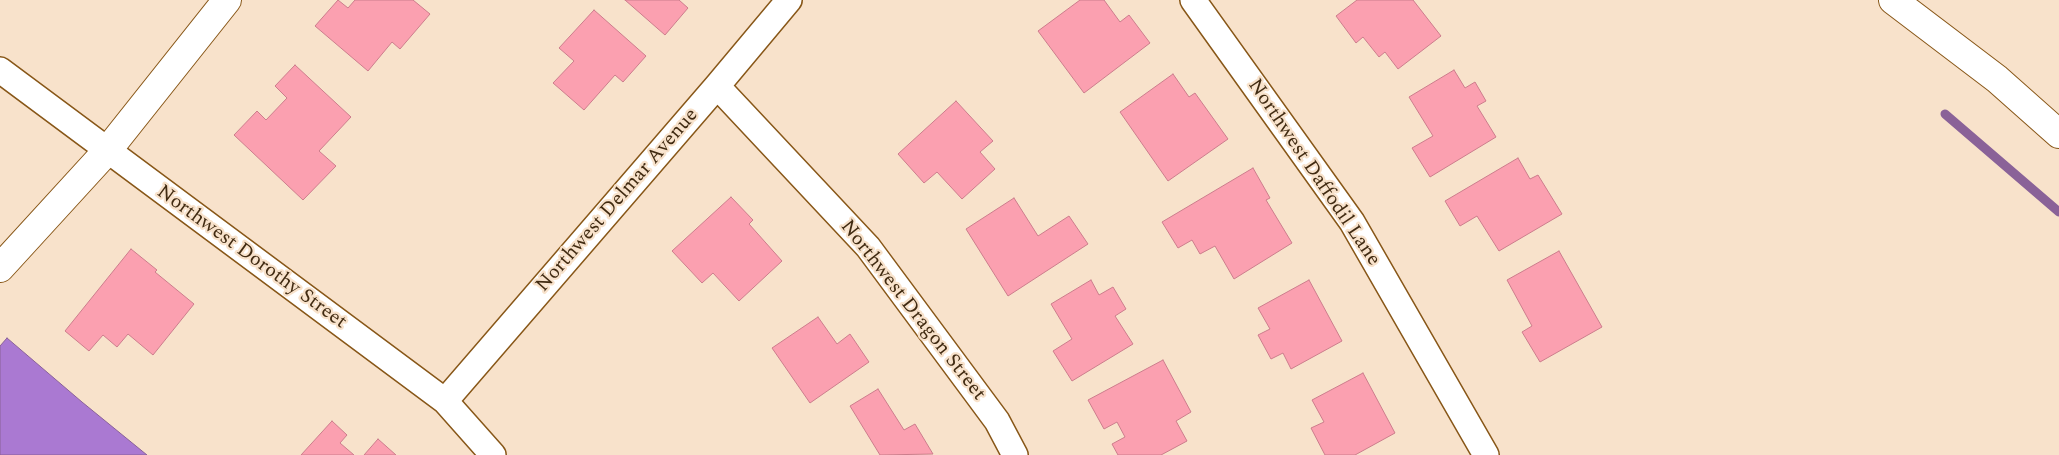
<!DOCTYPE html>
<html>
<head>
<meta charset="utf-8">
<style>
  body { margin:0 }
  canvas { display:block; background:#f8e2cb }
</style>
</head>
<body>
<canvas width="2059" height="455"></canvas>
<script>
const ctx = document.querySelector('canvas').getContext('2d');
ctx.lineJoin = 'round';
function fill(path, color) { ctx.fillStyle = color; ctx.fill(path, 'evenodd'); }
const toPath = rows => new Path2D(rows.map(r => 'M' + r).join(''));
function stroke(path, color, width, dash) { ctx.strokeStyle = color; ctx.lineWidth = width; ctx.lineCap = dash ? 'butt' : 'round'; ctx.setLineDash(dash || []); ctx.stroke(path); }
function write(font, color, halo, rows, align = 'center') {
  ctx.font = font + ' Spectral,serif'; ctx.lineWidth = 4.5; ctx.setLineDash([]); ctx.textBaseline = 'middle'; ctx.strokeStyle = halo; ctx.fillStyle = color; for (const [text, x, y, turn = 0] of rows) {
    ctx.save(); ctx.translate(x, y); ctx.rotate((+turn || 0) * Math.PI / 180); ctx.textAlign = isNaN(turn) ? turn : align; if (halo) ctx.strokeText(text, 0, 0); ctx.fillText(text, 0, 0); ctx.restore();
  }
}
const water = toPath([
  [7,338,82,402,147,455,0,455,0,346,7,338]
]);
fill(water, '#aa79d2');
stroke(water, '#8a6298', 1);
stroke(toPath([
  [1945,114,2059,212]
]), '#8a6298', 9);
const building = toPath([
  [338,0,348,8,355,0,413,0,430,14,400,49,392,42,368,71,315,26,338,0],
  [625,0,679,0,688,8,665,35,625,0],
  [1080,0,1104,0,1120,22,1129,15,1150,43,1084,93,1038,31,1080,0],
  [1357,0,1413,0,1441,36,1398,69,1385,52,1379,57,1363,37,1356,43,1336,16,1357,0],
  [594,10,646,56,623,82,615,75,584,110,553,83,574,61,559,48,594,10],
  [295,65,351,117,319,151,336,166,303,200,234,135,257,111,266,120,287,98,275,86,295,65],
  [1454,70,1465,88,1475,82,1486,101,1477,106,1496,137,1430,177,1412,148,1433,136,1409,97,1454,70],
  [1173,74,1189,97,1195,93,1228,139,1168,181,1120,112,1173,74],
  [956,101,993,141,980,152,995,169,962,199,937,172,924,183,898,154,956,101],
  [1518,158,1530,179,1538,175,1562,214,1499,251,1477,216,1460,226,1445,201,1518,158],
  [1253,168,1270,198,1266,200,1292,243,1234,279,1215,246,1200,254,1192,240,1178,248,1162,222,1253,168],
  [731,197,753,220,749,224,782,261,739,301,713,273,702,283,672,251,731,197],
  [1014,198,1038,236,1069,216,1088,244,1008,296,966,229,1014,198],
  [131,249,157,270,155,272,194,304,153,355,128,334,117,347,103,335,89,351,65,331,131,249],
  [1559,251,1602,327,1540,362,1522,332,1532,326,1507,280,1559,251],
  [1091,280,1099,295,1113,287,1126,309,1115,316,1133,344,1072,381,1053,351,1072,339,1051,304,1091,280],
  [1309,280,1342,341,1291,369,1283,353,1271,359,1258,335,1270,329,1258,308,1309,280],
  [818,317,837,344,850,334,869,362,810,403,772,348,818,317],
  [1163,360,1191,412,1176,421,1187,441,1161,455,1118,455,1112,444,1125,437,1117,422,1104,429,1088,400,1163,360],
  [1363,373,1395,433,1355,455,1325,455,1311,428,1324,422,1312,400,1363,373],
  [878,389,904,430,915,424,933,454,880,455,850,406,878,389],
  [332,421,347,435,340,443,354,455,301,455,332,421],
  [378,439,396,455,364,455,378,439]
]);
fill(building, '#fba0b0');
stroke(building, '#cc7d8c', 1);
const street = toPath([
  [1193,0,1352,222,1486,455],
  [0,70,445,401,493,455],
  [717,86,868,247,997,421,1015,455],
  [445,401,717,86,789,0]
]);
const secondary = toPath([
  [1893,0,1997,79,2059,134],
  [0,268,107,151,227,0]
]);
stroke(street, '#885718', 28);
stroke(secondary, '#885718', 30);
stroke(street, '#fff', 25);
stroke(secondary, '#fff', 28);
write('20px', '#412b12', '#f8e2cb', [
  ["Northwest Daffodil Lane",1313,173,56],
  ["Northwest Delmar Avenue",618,201,-49],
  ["Northwest Dorothy Street",251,258,36],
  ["Northwest Dragon Street",912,311,52]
]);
</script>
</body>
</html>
